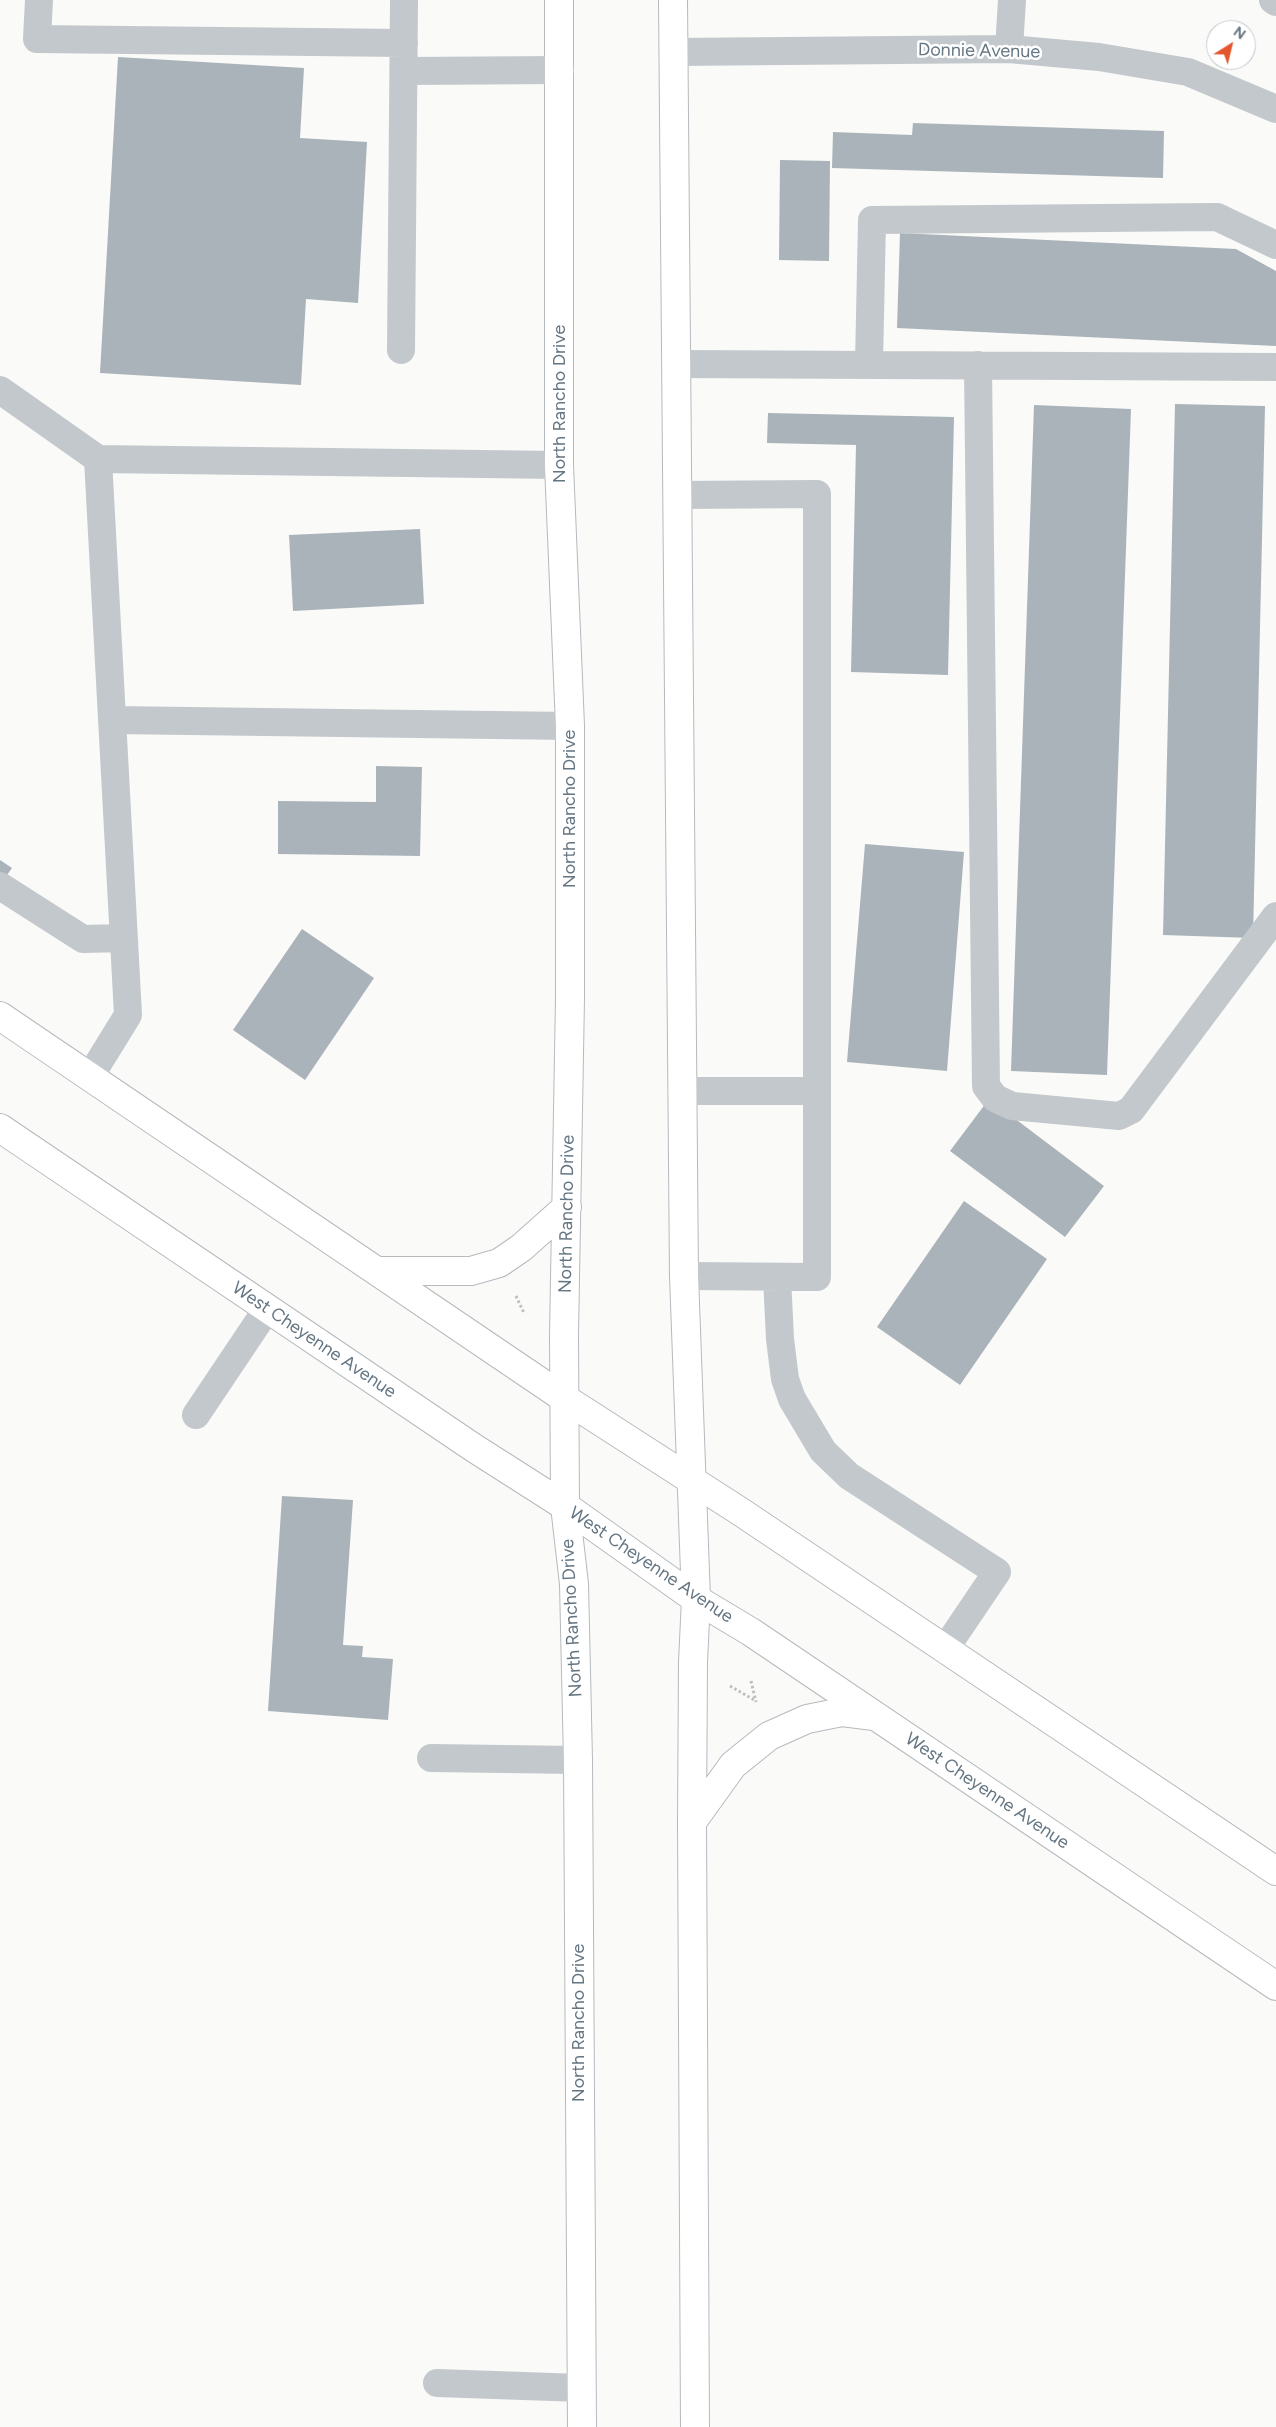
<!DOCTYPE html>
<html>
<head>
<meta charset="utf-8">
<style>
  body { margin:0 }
  #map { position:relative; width:1276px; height:2427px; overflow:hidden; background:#fafaf8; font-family:Figtree,sans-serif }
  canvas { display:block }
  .north { position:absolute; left:1206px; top:20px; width:50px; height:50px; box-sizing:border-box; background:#fff; border:1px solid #c1c8cd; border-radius:50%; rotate:36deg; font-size:14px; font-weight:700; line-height:20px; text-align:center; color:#657683 }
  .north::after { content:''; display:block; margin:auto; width:18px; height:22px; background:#e4572e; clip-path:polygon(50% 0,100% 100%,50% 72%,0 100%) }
</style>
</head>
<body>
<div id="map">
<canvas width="1276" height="2427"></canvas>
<div class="north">N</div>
</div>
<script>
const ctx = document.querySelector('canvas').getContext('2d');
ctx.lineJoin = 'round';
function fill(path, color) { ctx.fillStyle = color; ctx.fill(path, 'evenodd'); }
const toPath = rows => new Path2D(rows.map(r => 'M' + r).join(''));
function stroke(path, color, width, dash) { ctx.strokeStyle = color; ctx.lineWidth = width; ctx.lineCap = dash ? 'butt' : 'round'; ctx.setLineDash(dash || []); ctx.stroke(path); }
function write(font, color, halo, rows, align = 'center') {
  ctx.font = font + ' Figtree,sans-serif'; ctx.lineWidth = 5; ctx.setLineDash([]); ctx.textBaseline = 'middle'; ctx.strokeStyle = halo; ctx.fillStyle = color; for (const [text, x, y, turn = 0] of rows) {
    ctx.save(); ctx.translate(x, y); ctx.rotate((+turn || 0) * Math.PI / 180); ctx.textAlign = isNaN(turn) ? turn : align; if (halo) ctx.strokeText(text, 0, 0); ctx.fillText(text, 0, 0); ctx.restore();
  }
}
fill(toPath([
  [118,57,304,68,300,138,367,142,358,303,306,299,301,385,100,373],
  [913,123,1164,131,1163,178,832,168,833,132,912,135],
  [780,160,830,161,829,261,779,260],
  [900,233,1236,249,1276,271,1276,346,897,328],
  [1175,404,1265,406,1253,938,1163,935],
  [1034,405,1131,409,1107,1075,1011,1071],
  [768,413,954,417,948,675,851,672,856,445,767,443],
  [420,529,424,604,293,611,289,535],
  [376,766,422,767,420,856,278,854,278,801,376,802],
  [865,844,964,852,947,1071,847,1062],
  [0,860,12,868,0,885],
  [302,929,374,978,305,1080,233,1030],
  [989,1099,1104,1186,1065,1237,950,1151],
  [964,1201,1047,1259,960,1385,877,1327],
  [282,1496,353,1500,343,1645,363,1646,362,1657,393,1659,388,1720,268,1711]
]), '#aab3b9');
const major = toPath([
  [559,0,559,465,570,726,570,998,564,1335,565,1506,574,1584,578,1760,582,2427],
  [673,0,684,1276,696,1599,693,1662,692,1822,695,2427],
  [0,1016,564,1398,741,1512,1276,1871],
  [0,1128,474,1448,565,1506,696,1599,751,1632,1276,1986],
  [379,1271,471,1271,499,1263,521,1248,567,1207],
  [692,1822,733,1765,769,1736,807,1719,842,1712,874,1716]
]);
stroke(major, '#b5babe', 30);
stroke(toPath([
  [516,1296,524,1313],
  [751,1681,756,1702],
  [730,1686,756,1701]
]), '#bbbfc2', 3, [2.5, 2.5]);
stroke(toPath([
  [39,0,37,39,404,43],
  [1273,0,1276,2],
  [1009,49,1012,0],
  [674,52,1009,49,1099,57,1188,72,1276,109],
  [404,71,560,70],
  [401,350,404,0],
  [678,364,1276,367],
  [869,364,872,220,1217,217,1276,245],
  [978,365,986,1086,995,1098,1012,1106,1119,1116,1131,1110,1276,916],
  [0,390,98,459],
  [678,495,817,494,817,1277,684,1276],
  [112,720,570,726],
  [0,886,83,939,123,938],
  [91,1075,128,1015,98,459,559,465],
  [682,1091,817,1091],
  [777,1277,780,1339,785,1379,792,1399,823,1451,849,1476,997,1572,945,1649],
  [196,1415,267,1309],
  [431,1758,578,1760],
  [437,2383,581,2388]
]), '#c3c8cc', 28);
stroke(major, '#fff', 28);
write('18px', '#657683', '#fff', [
  ["Donnie Avenue",979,51,1],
  ["North Rancho Drive",560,404,-90],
  ["North Rancho Drive",570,809,-90],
  ["North Rancho Drive",567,1214,-89],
  ["West Cheyenne Avenue",314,1340,34],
  ["West Cheyenne Avenue",651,1565,34],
  ["North Rancho Drive",572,1618,-93],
  ["West Cheyenne Avenue",987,1791,34],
  ["North Rancho Drive",579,2023,-90]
]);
</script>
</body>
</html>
